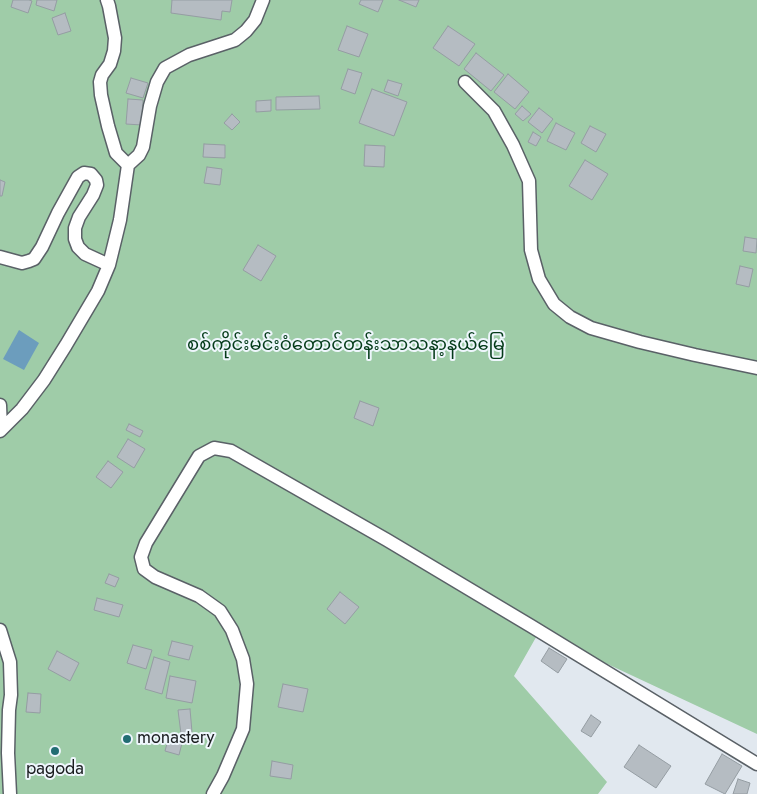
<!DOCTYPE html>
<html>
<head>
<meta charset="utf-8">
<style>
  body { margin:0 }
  canvas { display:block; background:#e1e8ef }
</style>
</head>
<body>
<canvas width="757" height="794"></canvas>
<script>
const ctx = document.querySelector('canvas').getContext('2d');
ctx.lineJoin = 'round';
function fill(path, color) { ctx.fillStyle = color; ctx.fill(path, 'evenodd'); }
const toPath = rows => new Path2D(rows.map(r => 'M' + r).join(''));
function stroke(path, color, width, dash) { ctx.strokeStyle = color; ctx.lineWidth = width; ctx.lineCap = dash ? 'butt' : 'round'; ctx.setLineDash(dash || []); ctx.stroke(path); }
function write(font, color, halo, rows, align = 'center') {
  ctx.font = font + ' Jost,"Noto Sans Myanmar",sans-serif'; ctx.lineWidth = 4; ctx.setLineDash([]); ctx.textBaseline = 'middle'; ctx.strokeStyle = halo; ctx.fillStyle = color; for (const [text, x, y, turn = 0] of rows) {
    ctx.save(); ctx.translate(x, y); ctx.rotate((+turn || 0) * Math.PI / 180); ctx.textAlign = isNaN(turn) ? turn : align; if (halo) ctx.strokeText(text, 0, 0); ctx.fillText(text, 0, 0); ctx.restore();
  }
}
fill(toPath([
  [0,0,757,0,757,734,539,632,514,676,607,782,598,794,0,794]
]), '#9fcca8');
fill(toPath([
  [19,330,39,343,24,370,3,359]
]), '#6c9dbd');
const building = toPath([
  [13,0,29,0,32,1,28,13,11,7,13,0],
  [37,0,57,0,54,11,36,5,37,0],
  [172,0,232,0,230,12,222,11,221,20,171,13,172,0],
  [361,0,383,0,378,12,359,4,361,0],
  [399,0,419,0,416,7,399,0],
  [65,13,71,31,58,35,52,18,65,13],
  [347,26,368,34,359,57,338,50,347,26],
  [448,26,475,44,459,66,433,48,448,26],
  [476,53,504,75,491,91,464,69,476,53],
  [348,69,362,73,355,94,341,89,348,69],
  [508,74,529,92,515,109,494,92,508,74],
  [131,78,148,83,143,98,126,93,131,78],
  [388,80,402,84,398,96,384,91,388,80],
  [372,89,407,102,394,136,359,123,372,89],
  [319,96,320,109,276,110,276,97,319,96],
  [128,99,143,100,142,125,126,124,128,99],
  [271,100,271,111,256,112,256,101,271,100],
  [522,106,531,114,523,121,515,114,522,106],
  [539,108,553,119,542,133,528,122,539,108],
  [232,114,240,122,232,130,224,123,232,114],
  [556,123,575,133,566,150,547,141,556,123],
  [590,126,606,134,596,152,581,143,590,126],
  [533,132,541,137,536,146,528,142,533,132],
  [204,144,225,145,225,158,203,157,204,144],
  [365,145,385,146,384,167,364,166,365,145],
  [585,160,608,174,592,200,569,186,585,160],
  [207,167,222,169,220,185,204,183,207,167],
  [0,180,5,182,2,196,0,196,0,180],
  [745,237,757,239,756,253,743,251,745,237],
  [258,245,276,256,261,281,243,270,258,245],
  [740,266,753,269,749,287,736,284,740,266],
  [360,401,379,408,373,426,354,418,360,401],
  [129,424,143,431,140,437,126,430,129,424],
  [128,439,145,449,134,468,117,457,128,439],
  [108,461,123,472,111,488,96,477,108,461],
  [109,574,119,578,115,587,105,583,109,574],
  [340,592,359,607,345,624,327,609,340,592],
  [97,598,123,605,119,617,94,610,97,598],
  [172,641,193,646,189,660,168,655,172,641],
  [133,645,152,650,146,669,127,663,133,645],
  [549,648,567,659,558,673,541,661,549,648],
  [57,651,79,663,70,681,48,669,57,651],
  [154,657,170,662,162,694,145,689,154,657],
  [170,676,196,681,192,703,166,698,170,676],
  [283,684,308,689,303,712,278,707,283,684],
  [28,693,41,694,40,713,26,712,28,693],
  [190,709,192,732,181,734,178,710,190,709],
  [591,715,601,722,591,737,581,731,591,715],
  [169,736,183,739,179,755,165,751,169,736],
  [639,745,671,766,656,788,624,767,639,745],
  [722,754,742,766,725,794,705,784,722,754],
  [272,761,293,765,291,779,270,776,272,761],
  [738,779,750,783,747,794,733,794,738,779]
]);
fill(building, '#b5bcc2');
stroke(building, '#959da3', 1);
const minor = toPath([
  [465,82,494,111,513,145,529,181,531,250,539,279,554,304,570,317,591,328,640,342,695,355,757,368],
  [128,165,139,155,143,147,150,106,157,82,165,68,189,55,235,40,246,31,255,20,263,0],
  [0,257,22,263,29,261,34,259,42,247,58,213,78,177,84,173,91,174,96,180,97,185,93,195,79,217,75,228,75,239,78,247,85,254,109,265],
  [0,405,1,430],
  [0,431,22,409,44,380,66,345,98,291,109,265,120,220,128,165,116,153,108,126,101,95,100,82,102,75,110,64,114,51,115,38,109,6,107,0],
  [0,630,10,662,11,695,9,710,8,753,10,794],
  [213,794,223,776,243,729,247,684,243,659,232,630,220,611,199,596,155,577,144,569,141,557,146,543,199,456,214,448,231,451,387,540,531,626,757,764]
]);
stroke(minor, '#5a6167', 15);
stroke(minor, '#fff', 12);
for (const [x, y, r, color] of [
  [127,739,5,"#226d73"],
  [55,751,5,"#226d73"]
]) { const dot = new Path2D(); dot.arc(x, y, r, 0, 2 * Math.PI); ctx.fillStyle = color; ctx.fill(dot); stroke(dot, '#eef6fc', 2); }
write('18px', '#043b19', '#eef6fc', [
  ["စစ်ကိုင်းမင်းဝံတောင်တန်းသာသနာ့နယ်မြေ",346,346]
]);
write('18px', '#1a1d1f', '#eef6fc', [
  ["monastery",137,739],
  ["pagoda",55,770,"center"]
], 'left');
</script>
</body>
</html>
